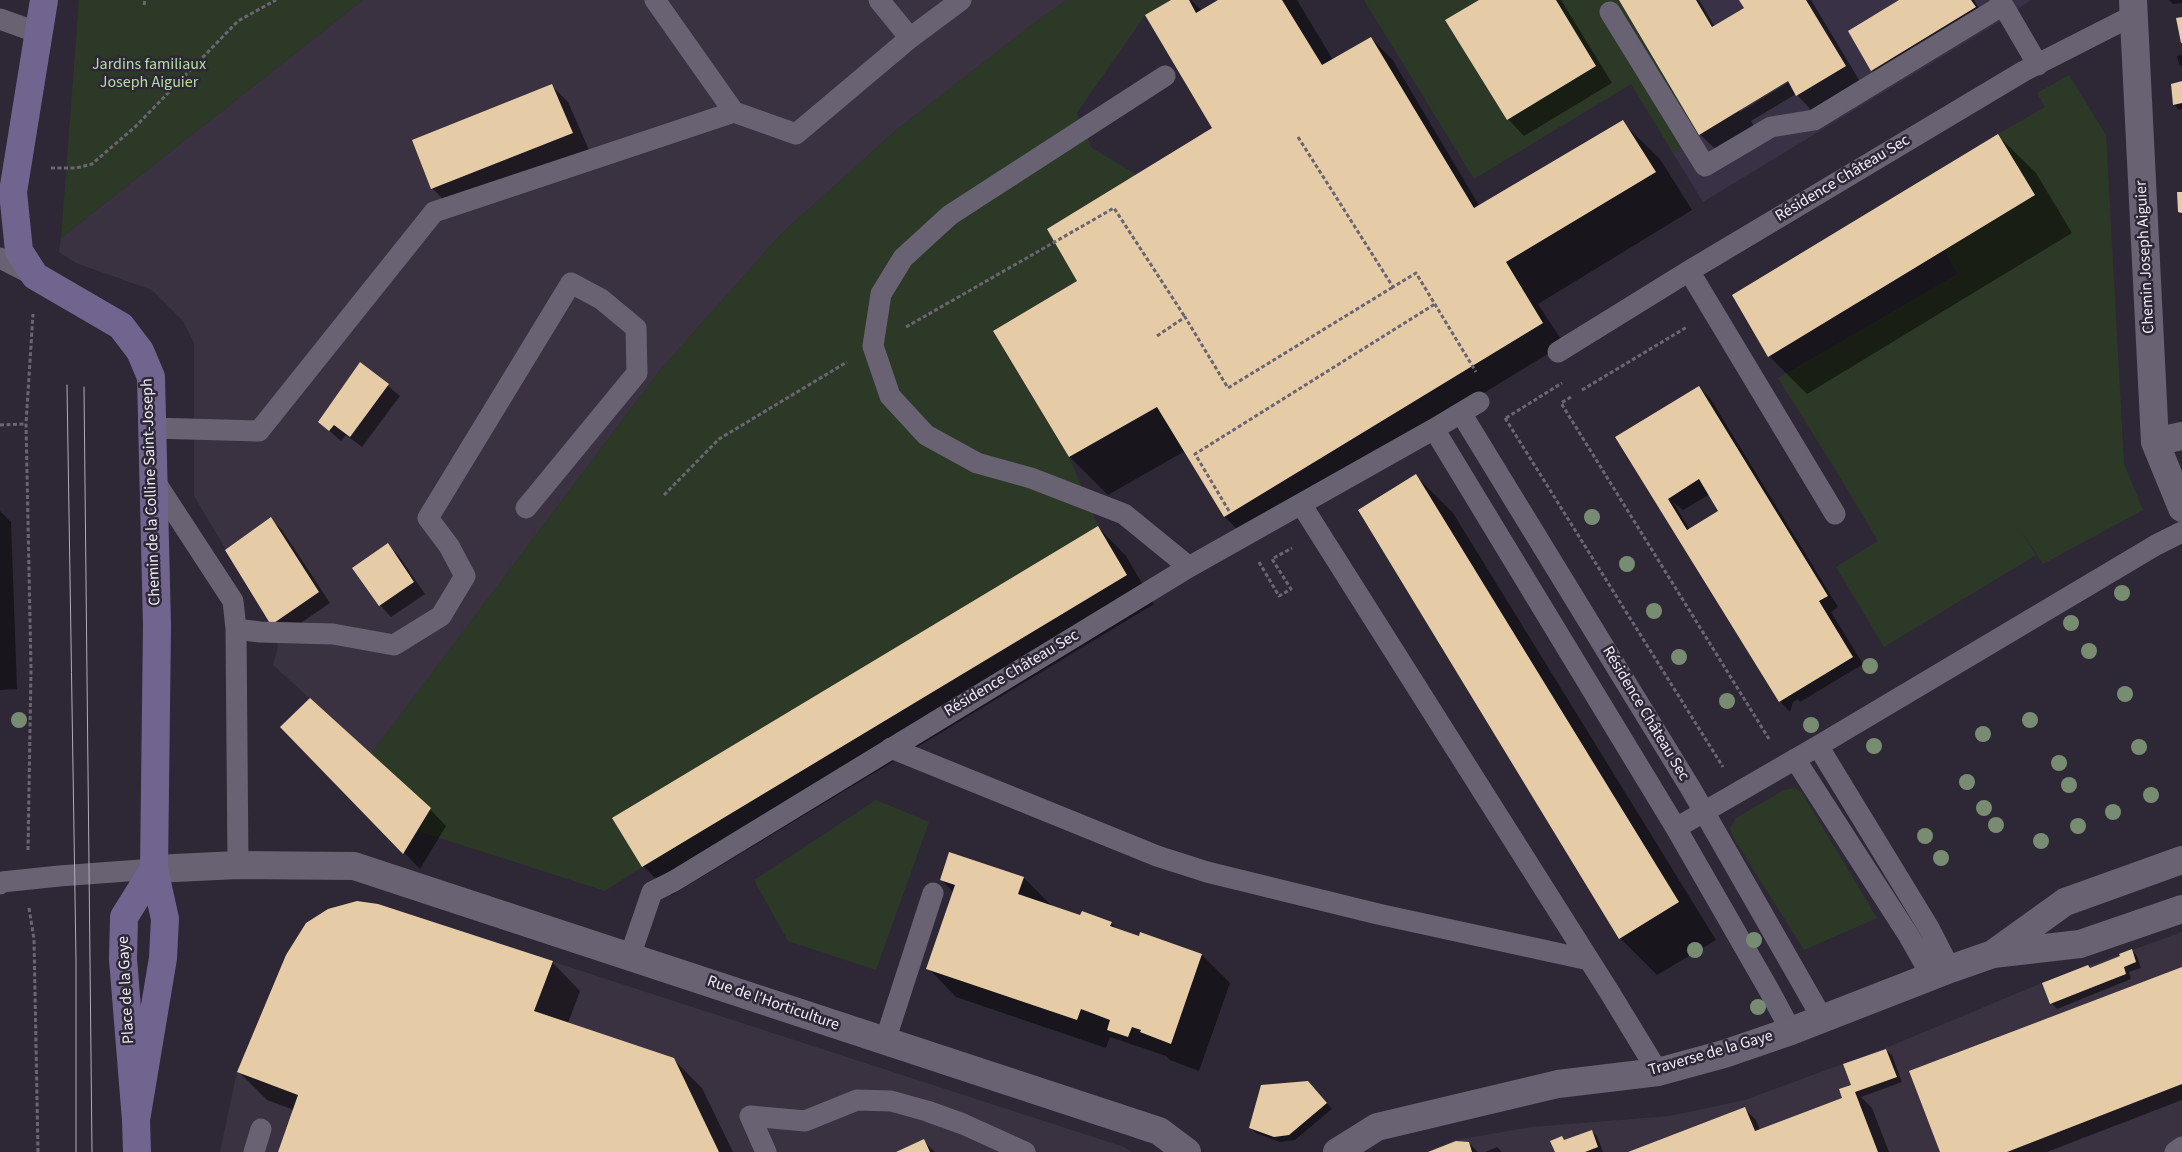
<!DOCTYPE html>
<html>
<head>
<meta charset="utf-8">
<style>
  body { margin:0 }
  canvas { display:block; background:#2d2736 }
</style>
</head>
<body>
<canvas width="2182" height="1152"></canvas>
<script>
const ctx = document.querySelector('canvas').getContext('2d');
ctx.lineJoin = 'round';
function fill(path, color) { ctx.fillStyle = color; ctx.fill(path, 'evenodd'); }
const toPath = rows => new Path2D(rows.map(r => 'M' + r).join(''));
function stroke(path, color, width, dash) { ctx.strokeStyle = color; ctx.lineWidth = width; ctx.lineCap = dash ? 'butt' : 'round'; ctx.setLineDash(dash || []); ctx.stroke(path); }
function write(font, color, halo, rows, align = 'center') {
  ctx.font = font + ' "Source Sans 3",sans-serif'; ctx.lineWidth = 5; ctx.setLineDash([]); ctx.textBaseline = 'middle'; ctx.strokeStyle = halo; ctx.fillStyle = color; for (const [text, x, y, turn = 0] of rows) {
    ctx.save(); ctx.translate(x, y); ctx.rotate((+turn || 0) * Math.PI / 180); ctx.textAlign = isNaN(turn) ? turn : align; if (halo) ctx.strokeText(text, 0, 0); ctx.fillText(text, 0, 0); ctx.restore();
  }
}
fill(toPath([
  [363,0,1067,0,1042,17,894,132,781,234,660,370,371,754,273,665,278,647,275,632,194,496,194,343,183,321,152,290,76,263,59,252,61,238],
  [357,901,378,905,1124,1147,1132,1152,220,1152,237,1072,286,955,306,923,328,909],
  [2182,932,2182,1152,1426,1152,1456,1140,1532,1127,1670,1116,1745,1100,1886,1048,2042,983]
]), '#3a3241');
fill(toPath([
  [1620,0,2031,0,1994,25,1703,202,1673,153,1699,135]
]), '#393145');
fill(toPath([
  [79,0,363,0,61,238],
  [1067,0,1171,0,1145,15,1077,113,1092,148,1137,175,1077,281,993,332,1069,457,1098,526,613,818,642,867,605,891,418,831,430,808,371,754,660,370,781,234,894,132,1042,17],
  [1364,0,1620,0,1699,135,1673,153,1631,84,1474,179],
  [2069,75,2106,135,2124,464,2143,510,2043,564,2016,523,2036,555,1884,647,1836,567,1878,541,1832,464,1778,378,1957,274,1944,250,2035,195,1998,134,2045,107,2037,93],
  [1795,788,1802,793,1877,918,1804,950,1733,837,1730,828,1736,818,1784,790],
  [876,800,929,822,876,970,788,941,754,880]
]), '#2d3927');
fill(toPath([
  [1173,0,1191,0,1202,11,1220,0,1297,0,1333,60,1371,38,1392,59,1480,207,1622,122,1660,159,1692,210,1538,304,1564,344,1246,538,1225,517,1185,451,1108,495,1070,457,1078,280,1214,129],
  [1482,0,1561,0,1612,83,1524,136,1508,119],
  [1621,0,1699,0,1715,27,1746,8,1741,0,1811,0,1861,83,1813,112,1796,94,1751,121,1755,128,1717,151,1700,134],
  [1789,79,1789,82,1740,112,1739,110],
  [1901,0,1974,0,1986,19,1883,81,1872,70],
  [2169,0,2182,0,2182,3,2173,4],
  [2182,55,2182,67,2179,64,2177,56],
  [2182,83,2182,109,2179,110,2174,104],
  [552,86,568,102,589,150,449,205,433,189,414,141],
  [1998,136,2036,173,2072,233,1807,394,1769,356],
  [361,363,400,396,362,447,346,435,341,441,319,422],
  [1698,387,1710,398,1838,607,1831,612,1863,664,1800,702,1798,699,1793,702,1790,712,1780,701,1617,437],
  [1710,494,1720,511,1690,530,1673,502,1683,510],
  [1416,476,1453,513,1716,940,1657,975,1620,938],
  [0,511,11,522,17,689,0,690],
  [271,519,282,530,330,603,283,635,272,624],
  [1098,527,1126,556,1154,604,672,895,643,866,614,819],
  [388,545,399,556,425,594,391,617,380,605],
  [313,758,430,809,446,826,420,869],
  [1024,878,1053,907,1079,916,1111,923,1118,930,1202,955,1230,983,1199,1071,1170,1060,1166,1056,1110,1037,1106,1048,956,997,928,968,953,892,941,879],
  [357,902,552,962,580,991,568,1023,673,1059,702,1088,733,1152,279,1152,294,1110,267,1100,239,1072,328,910],
  [2132,950,2137,956,2141,968,2129,972,2131,979,2057,1009,2051,1003,2090,969,2122,957],
  [2182,968,2182,1100,2047,1152,1942,1152],
  [1886,1050,1892,1055,1902,1082,1861,1097,1872,1108,1889,1152,1631,1152,1744,1108,1756,1120,1760,1130,1844,1099,1852,1086],
  [1314,1088,1332,1109,1295,1140,1280,1142,1256,1133,1250,1128],
  [1592,1131,1597,1136,1603,1152,1556,1152,1562,1137,1565,1141],
  [923,1141,935,1152,899,1152],
  [1469,1143,1478,1152,1431,1152],
  [1497,1147,1502,1152,1485,1152]
]), '#0007');
fill(toPath([
  [1171,0,1189,0,1196,13,1218,0,1282,0,1322,65,1371,37,1474,208,1623,120,1656,172,1506,262,1543,323,1224,517,1157,407,1069,457,993,331,1077,281,1047,229,1212,128,1145,15],
  [1479,0,1556,0,1596,66,1507,120,1445,20],
  [1619,0,1696,0,1712,27,1744,8,1739,0,1806,0,1846,66,1796,96,1788,81,1699,135],
  [1899,0,1971,0,1976,7,1871,71,1848,31],
  [2182,17,2182,43,2181,43,2176,18],
  [2182,81,2182,103,2173,105,2171,84],
  [552,84,573,133,431,189,412,140],
  [1998,134,2035,195,1768,357,1732,295],
  [2177,192,2182,192,2182,213,2178,212],
  [360,362,389,384,350,437,334,425,329,431,318,422],
  [1699,386,1828,596,1819,601,1853,657,1779,702,1615,437],
  [1699,479,1718,511,1687,530,1668,499],
  [1416,474,1679,902,1619,939,1358,510],
  [271,517,319,592,271,625,225,550],
  [1098,526,1127,575,642,867,612,818],
  [388,543,414,582,379,606,352,568],
  [310,698,431,808,403,854,280,727],
  [949,852,1024,877,1018,894,1080,915,1082,911,1112,922,1110,926,1139,936,1140,932,1202,954,1171,1044,1140,1032,1141,1030,1132,1027,1128,1037,1107,1030,1110,1020,1081,1009,1077,1020,926,969,955,885,940,880],
  [357,901,378,904,553,961,534,1011,674,1058,719,1152,278,1152,298,1095,237,1072,286,955,306,923,328,909],
  [2132,949,2136,962,2124,967,2126,974,2050,1004,2042,983,2088,965,2090,968,2120,956,2119,954],
  [2182,967,2182,1084,2007,1152,1940,1152,1909,1071],
  [1886,1049,1897,1077,1855,1092,1878,1152,1628,1152,1745,1107,1755,1131,1842,1098,1839,1089,1851,1085,1843,1064],
  [1308,1081,1327,1103,1289,1135,1274,1137,1249,1128,1261,1085],
  [1592,1130,1598,1147,1585,1152,1555,1152,1550,1141,1562,1136,1564,1140],
  [924,1139,930,1152,896,1152],
  [1456,1141,1469,1142,1472,1152,1428,1152]
]), '#e5cca6');
stroke(toPath([
  [144,5,145,0],
  [1298,137,1393,287,1416,273,1476,372],
  [51,168,76,168,92,164,136,126,238,21,276,0],
  [906,327,1114,208,1185,317],
  [1157,336,1185,317,1228,388,1393,287],
  [1582,390,1687,327],
  [1571,397,1561,403,1769,739],
  [1505,418,1723,767],
  [1506,418,1562,383],
  [0,425,26,424],
  [664,495,719,439,847,362],
  [1229,511,1195,454,1435,304],
  [1259,562,1279,596,1291,589,1272,559,1292,548],
  [28,850,31,669,26,424,33,314],
  [29,908,34,939,38,1152]
]), '#6b6573', 3, [4, 2.5]);
stroke(toPath([
  [655,0,734,112,796,134,910,38,961,0],
  [879,0,910,38],
  [2000,0,2038,65],
  [1610,12,1705,166,1771,127,1814,120,2003,5],
  [0,19,39,33],
  [1165,76,950,215,903,258,881,294,873,346,890,396,926,435,977,463,1031,478,1124,514,1189,567],
  [0,258,35,276],
  [1689,271,1835,514],
  [1558,352,1689,271,2024,71,2134,15],
  [1461,413,1691,789,1822,1018],
  [152,428,259,431,434,212,734,112],
  [1434,429,1676,828,1769,990,1791,1031],
  [154,480,233,601,236,629,238,865],
  [1301,504,1610,993,1658,1072],
  [236,629,260,632,333,634,394,645,441,616,465,576,449,546,428,518,571,283,601,299,636,328,637,373,526,508],
  [1818,746,1929,928,1950,969],
  [891,748,1157,856,1207,872,1378,914,1589,960],
  [1795,759,1909,936,1932,977],
  [1676,828,1818,746,2156,545,2182,532],
  [0,884,2,882,59,876,154,869],
  [630,956,652,892,674,881,1189,567,1434,429,1479,402],
  [885,1041,933,893],
  [254,1152,261,1129],
  [766,1152,750,1116,805,1121,857,1100,891,1101,927,1111,963,1124,1025,1152],
  [2175,1152,2182,1147]
]), '#696273', 21);
stroke(toPath([
  [2133,0,2155,442,2182,508],
  [2155,442,2182,436],
  [154,869,238,865,354,866,1159,1131,1187,1152],
  [1994,953,2065,902,2182,860],
  [1337,1152,1377,1127,1558,1084,1658,1072,1724,1054,1791,1031,1950,969,1993,954,2080,944,2182,909]
]), '#696273', 28);
stroke(toPath([
  [44,0,13,192,19,251,35,276,121,326,140,351,151,377,157,626,154,869,165,919,163,958,136,1120],
  [137,1152,136,1120,123,959,124,917,154,869]
]), '#716590', 28);
stroke(toPath([
  [67,385,76,960,76,1152],
  [84,387,92,1152]
]), '#b0acb7', 1);
ctx.fillStyle = '#788c72';
for (const [x, y] of [
  [1592,517],
  [1627,564],
  [2122,593],
  [1654,611],
  [2071,623],
  [2089,651],
  [1679,657],
  [1870,666],
  [2125,694],
  [1727,701],
  [19,720],
  [2030,720],
  [1811,725],
  [1983,734],
  [1874,746],
  [2139,747],
  [2059,763],
  [1967,782],
  [2069,785],
  [2151,795],
  [1984,808],
  [2113,812],
  [1996,825],
  [2078,826],
  [1925,836],
  [2041,841],
  [1941,858],
  [1754,940],
  [1695,950],
  [1758,1007]
]) { ctx.beginPath(); ctx.arc(x, y, 8, 0, 2 * Math.PI); ctx.fill(); }
write('16px', '#b6dea4', '#2d2736', [
  ["Jardins familiaux",149,65],
  ["Joseph Aiguier",149,83]
]);
write('16px', '#f0ecf6', '#2d2736', [
  ["Résidence Château Sec",1843,179,-31],
  ["Chemin Joseph Aiguier",2146,257,-93],
  ["Chemin de la Colline Saint-Joseph",152,492,-92],
  ["Résidence Château Sec",1012,674,-31],
  ["Résidence Château Sec",1645,714,59],
  ["Place de la Gaye",127,990,-93],
  ["Rue de l'Horticulture",773,1004,19],
  ["Traverse de la Gaye",1711,1054,-16]
]);
</script>
</body>
</html>
